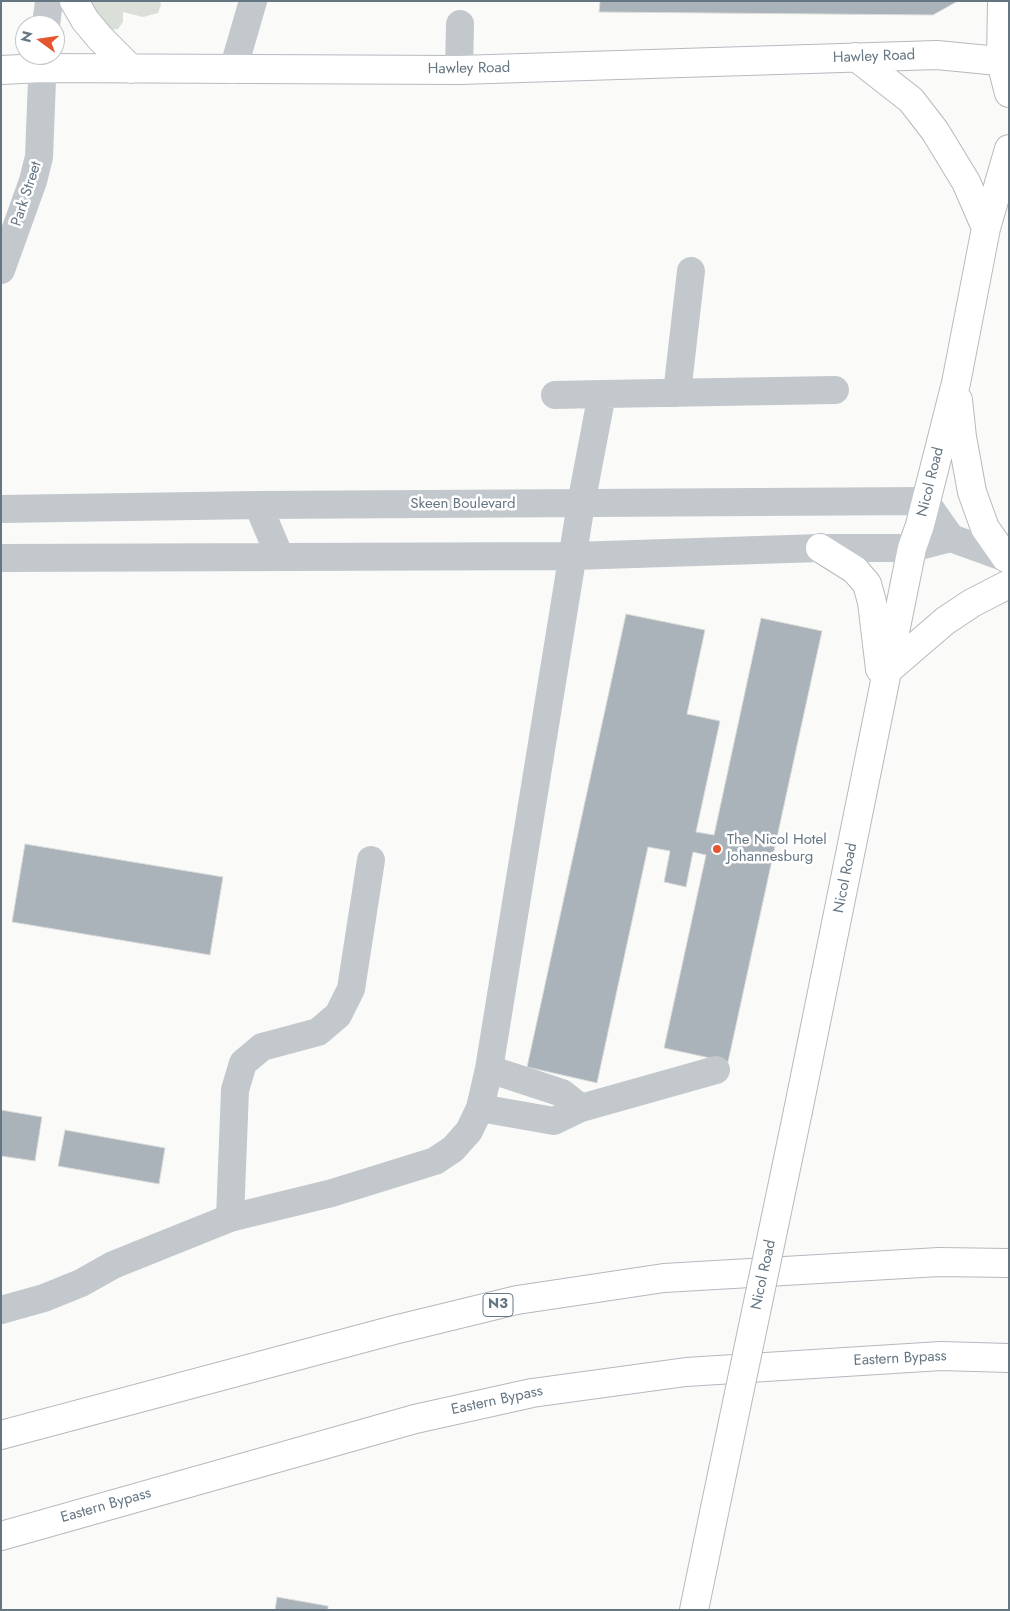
<!DOCTYPE html>
<html>
<head>
<meta charset="utf-8">
<style>
  body { margin:0 }
  #map { position:relative; width:1010px; height:1611px; overflow:hidden; background:#fafaf8; font-family:Jost,sans-serif }
  canvas { display:block }
  .frame { position:absolute; inset:0; border:2px solid #657683; pointer-events:none }
  .north { position:absolute; left:15px; top:15px; width:50px; height:50px; box-sizing:border-box; background:#fff; border:1px solid #c1c8cd; border-radius:50%; rotate:284deg; font-size:14px; font-weight:700; line-height:20px; text-align:center; color:#657683 }
  .north::after { content:''; display:block; margin:auto; width:18px; height:22px; background:#e4572e; clip-path:polygon(50% 0,100% 100%,50% 72%,0 100%) }
</style>
</head>
<body>
<div id="map">
<canvas width="1010" height="1611"></canvas>
<div class="frame"></div>
<div class="north">N</div>
</div>
<script>
const ctx = document.querySelector('canvas').getContext('2d');
ctx.lineJoin = 'round';
function fill(path, color) { ctx.fillStyle = color; ctx.fill(path, 'evenodd'); }
const toPath = rows => new Path2D(rows.map(r => 'M' + r).join(''));
function stroke(path, color, width, dash) { ctx.strokeStyle = color; ctx.lineWidth = width; ctx.lineCap = dash ? 'butt' : 'round'; ctx.setLineDash(dash || []); ctx.stroke(path); }
function write(font, color, halo, rows, align = 'center') {
  ctx.font = font + ' Jost,sans-serif'; ctx.lineWidth = 5; ctx.setLineDash([]); ctx.textBaseline = 'middle'; ctx.strokeStyle = halo; ctx.fillStyle = color; for (const [text, x, y, turn = 0] of rows) {
    ctx.save(); ctx.translate(x, y); ctx.rotate((+turn || 0) * Math.PI / 180); ctx.textAlign = isNaN(turn) ? turn : align; if (halo) ctx.strokeText(text, 0, 0); ctx.fillText(text, 0, 0); ctx.restore();
  }
}
fill(toPath([
  [90,1,160,1,161,5,158,13,143,17,123,12,123,22,118,29,108,30,88,15,93,3]
]), '#dadfd7');
const building = toPath([
  [600,1,958,1,933,15,599,12,600,1],
  [626,614,705,630,687,714,720,721,696,832,714,835,761,618,822,631,728,1062,664,1048,706,855,693,852,686,887,664,882,670,851,648,847,597,1083,527,1067,626,614],
  [25,844,223,877,210,955,12,922,25,844],
  [1,1110,42,1117,35,1161,1,1156,1,1110],
  [65,1130,165,1148,159,1184,58,1166,65,1130],
  [277,1597,328,1606,328,1610,275,1610,277,1597]
]);
fill(building, '#aab3b9');
stroke(building, '#dcdcda', 1);
const major = toPath([
  [74,1,85,20,100,38,131,69],
  [1002,1,1001,62,1009,93],
  [856,57,911,100,935,131,966,182,986,228],
  [1,70,42,68,459,70,937,55,1009,62],
  [958,400,962,437,972,492,985,528,1006,558],
  [820,548,855,570,867,584,872,602,880,669],
  [888,670,945,621,972,603,1009,584],
  [798,1111,912,548,920,525,956,383,986,228,1009,149],
  [694,1610,715,1508]
]);
const highway = toPath([
  [1,1435,394,1330,517,1300,664,1278,939,1262,1009,1263],
  [1,1536,415,1419,532,1393,686,1372,941,1356,1009,1358]
]);
stroke(major, '#b5babe', 30);
stroke(highway, '#b4b9bd', 30);
stroke(toPath([
  [46,25,49,1],
  [233,70,253,1],
  [459,70,460,24],
  [1,270,33,181,39,157,43,55],
  [677,393,691,271],
  [555,395,602,394],
  [258,505,280,557],
  [1,509,258,505,925,501,951,538],
  [1,558,573,556,820,548,912,548,951,538,1009,559],
  [489,1069,562,1093,581,1108],
  [480,1108,554,1121,581,1108,716,1070],
  [230,1218,235,1090,243,1063,262,1047,318,1032,338,1015,351,989,371,860],
  [1,1310,44,1298,81,1283,113,1265,230,1218,332,1193,435,1161,453,1149,469,1131,480,1108,489,1069,581,504,602,394,835,390]
]), '#c3c8cc', 28);
stroke(major, '#fff', 28);
stroke(highway, '#fff', 28);
const majorBridge = toPath([
  [715,1508,798,1111]
]);
stroke(majorBridge, '#b5babe', 30, []);
stroke(majorBridge, '#fff', 28);
for (const [x, y, r, color] of [
  [717,849,5,"#e4572e"]
]) { const dot = new Path2D(); dot.arc(x, y, r, 0, 2 * Math.PI); ctx.fillStyle = color; ctx.fill(dot); stroke(dot, '#fff', 2); }
for (const [x, y, w] of [
  [498,1305,30]
]) { const box = new Path2D(); box.roundRect(x - w / 2, y - 11.5, w, 23, 4); ctx.fillStyle = '#fff'; ctx.fill(box); stroke(box, '#657683', 1); }
write('bold 14px', '#657683', null, [
  ["N3",498,1305]
]);
write('15px', '#657683', '#fff', [
  ["Hawley Road",874,57,-2],
  ["Hawley Road",469,69,-1],
  ["Park Street",27,194,-72],
  ["Nicol Road",931,482,-76],
  ["Skeen Boulevard",463,504],
  ["Nicol Road",846,878,-79],
  ["Nicol Road",764,1275,-78],
  ["Eastern Bypass",900,1359,-3],
  ["Eastern Bypass",497,1401,-12],
  ["Eastern Bypass",106,1506,-16]
]);
write('15px', '#657683', '#fff', [
  ["The Nicol Hotel",727,840],
  ["Johannesburg",727,857]
], 'left');
</script>
</body>
</html>
